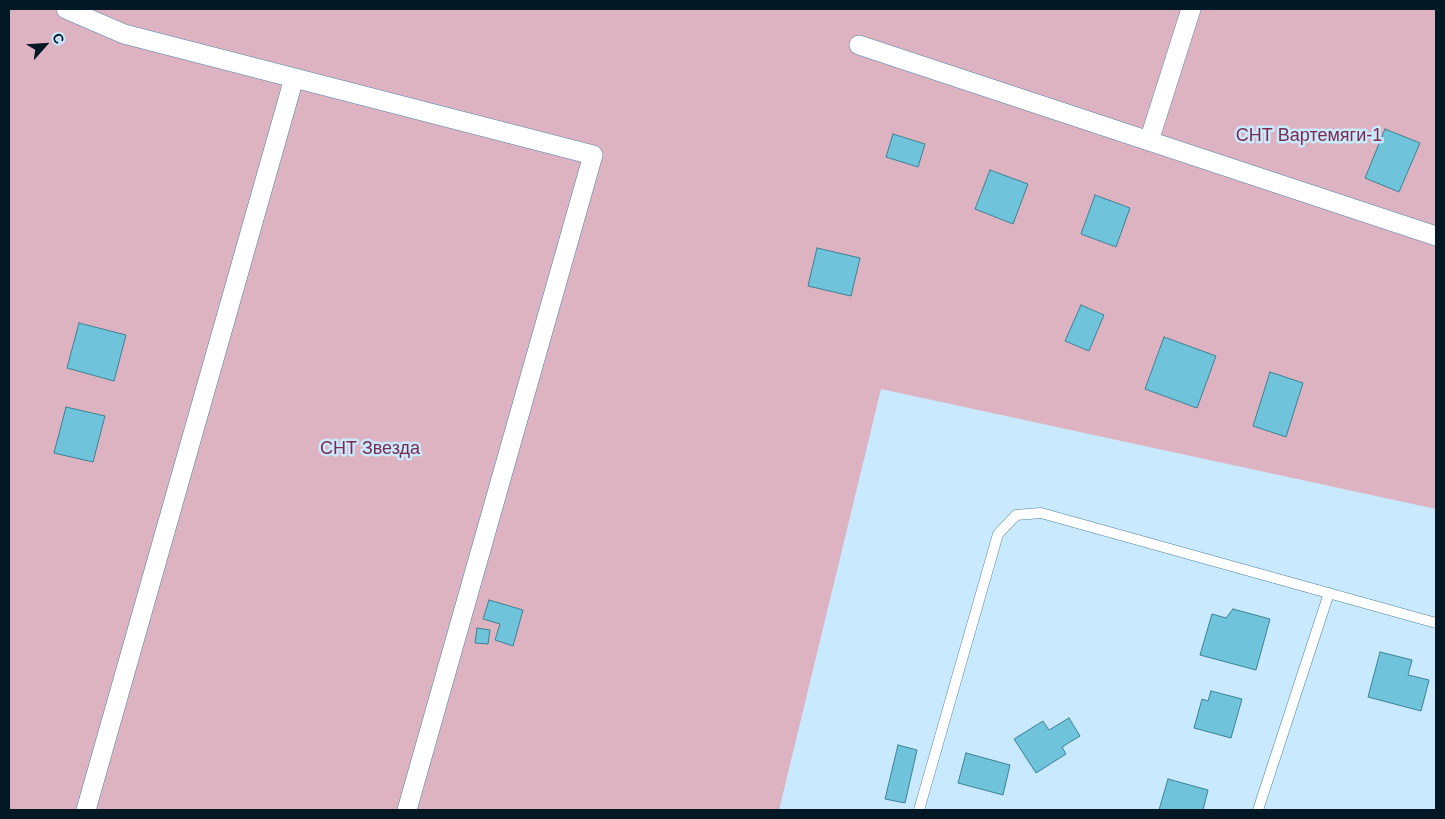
<!DOCTYPE html>
<html>
<head>
<meta charset="utf-8">
<style>
  body { margin:0 }
  #map { position:relative; width:1445px; height:819px; overflow:hidden; background:#c8e9fe; font-family:Helvetica,sans-serif }
  canvas { display:block }
  .frame { position:absolute; inset:0; border:10px solid #031825; pointer-events:none }
  .north { position:absolute; left:20px; top:20px; width:50px; height:50px; -webkit-text-stroke:4px #c8e9fe; paint-order:stroke; rotate:64deg; font-size:14px; font-weight:700; line-height:20px; text-align:center; color:#031825 }
  .north::after { content:''; display:block; margin:auto; width:18px; height:22px; background:#031825; clip-path:polygon(50% 0,100% 100%,50% 72%,0 100%) }
</style>
</head>
<body>
<div id="map">
<canvas width="1445" height="819"></canvas>
<div class="frame"></div>
<div class="north">С</div>
</div>
<script>
const ctx = document.querySelector('canvas').getContext('2d');
ctx.lineJoin = 'round';
function fill(path, color) { ctx.fillStyle = color; ctx.fill(path, 'evenodd'); }
const toPath = rows => new Path2D(rows.map(r => 'M' + r).join(''));
function stroke(path, color, width, dash) { ctx.strokeStyle = color; ctx.lineWidth = width; ctx.lineCap = dash ? 'butt' : 'round'; ctx.setLineDash(dash || []); ctx.stroke(path); }
function write(font, color, halo, rows, align = 'center') {
  ctx.font = font + ' Helvetica,sans-serif'; ctx.lineWidth = 5; ctx.setLineDash([]); ctx.textBaseline = 'middle'; ctx.strokeStyle = halo; ctx.fillStyle = color; for (const [text, x, y, turn = 0] of rows) {
    ctx.save(); ctx.translate(x, y); ctx.rotate((+turn || 0) * Math.PI / 180); ctx.textAlign = isNaN(turn) ? turn : align; if (halo) ctx.strokeText(text, 0, 0); ctx.fillText(text, 0, 0); ctx.restore();
  }
}
fill(toPath([
  [9,9,1436,9,1436,509,881,389,779,810,9,810]
]), '#deb3c1');
const building = toPath([
  [1385,129,1420,143,1399,192,1365,178,1385,129],
  [893,134,925,144,918,167,886,157,893,134],
  [990,170,1028,184,1013,224,975,209,990,170],
  [1095,195,1130,208,1116,247,1081,234,1095,195],
  [817,248,860,258,851,296,808,286,817,248],
  [1081,305,1104,315,1089,351,1065,341,1081,305],
  [79,323,126,335,114,381,67,368,79,323],
  [1164,337,1216,356,1197,408,1145,389,1164,337],
  [1270,372,1303,383,1286,437,1253,426,1270,372],
  [66,407,105,416,93,462,54,453,66,407],
  [489,600,523,610,513,646,495,640,500,624,483,619,489,600],
  [1233,609,1270,619,1256,670,1200,655,1212,614,1226,618,1233,609],
  [477,628,490,630,488,644,475,643,477,628],
  [1380,652,1412,660,1408,675,1429,680,1421,711,1368,697,1380,652],
  [1211,691,1242,699,1231,738,1194,728,1202,699,1208,701,1211,691],
  [1069,718,1080,736,1062,747,1066,754,1036,773,1014,739,1043,721,1049,730,1069,718],
  [898,745,917,750,905,803,885,799,898,745],
  [966,753,1010,765,1003,795,958,783,966,753],
  [1168,779,1208,790,1203,810,1159,810,1168,779]
]);
fill(building, '#6fc3da');
stroke(building, '#3c8294', 1);
const lane = toPath([
  [919,810,998,534,1016,515,1041,513,1436,623],
  [1258,810,1329,593]
]);
const street = toPath([
  [66,9,124,34,593,155,407,810],
  [859,45,1436,236],
  [1149,141,1191,9],
  [86,810,294,78]
]);
stroke(lane, '#4f83a4', 11);
stroke(street, '#4f83a4', 20);
stroke(lane, '#fff', 10);
stroke(street, '#fff', 19);
write('18px', '#7c2b4d', '#c8e9fe', [
  ["СНТ Вартемяги-1",1309,136],
  ["СНТ Звезда",370,449]
]);
</script>
</body>
</html>
